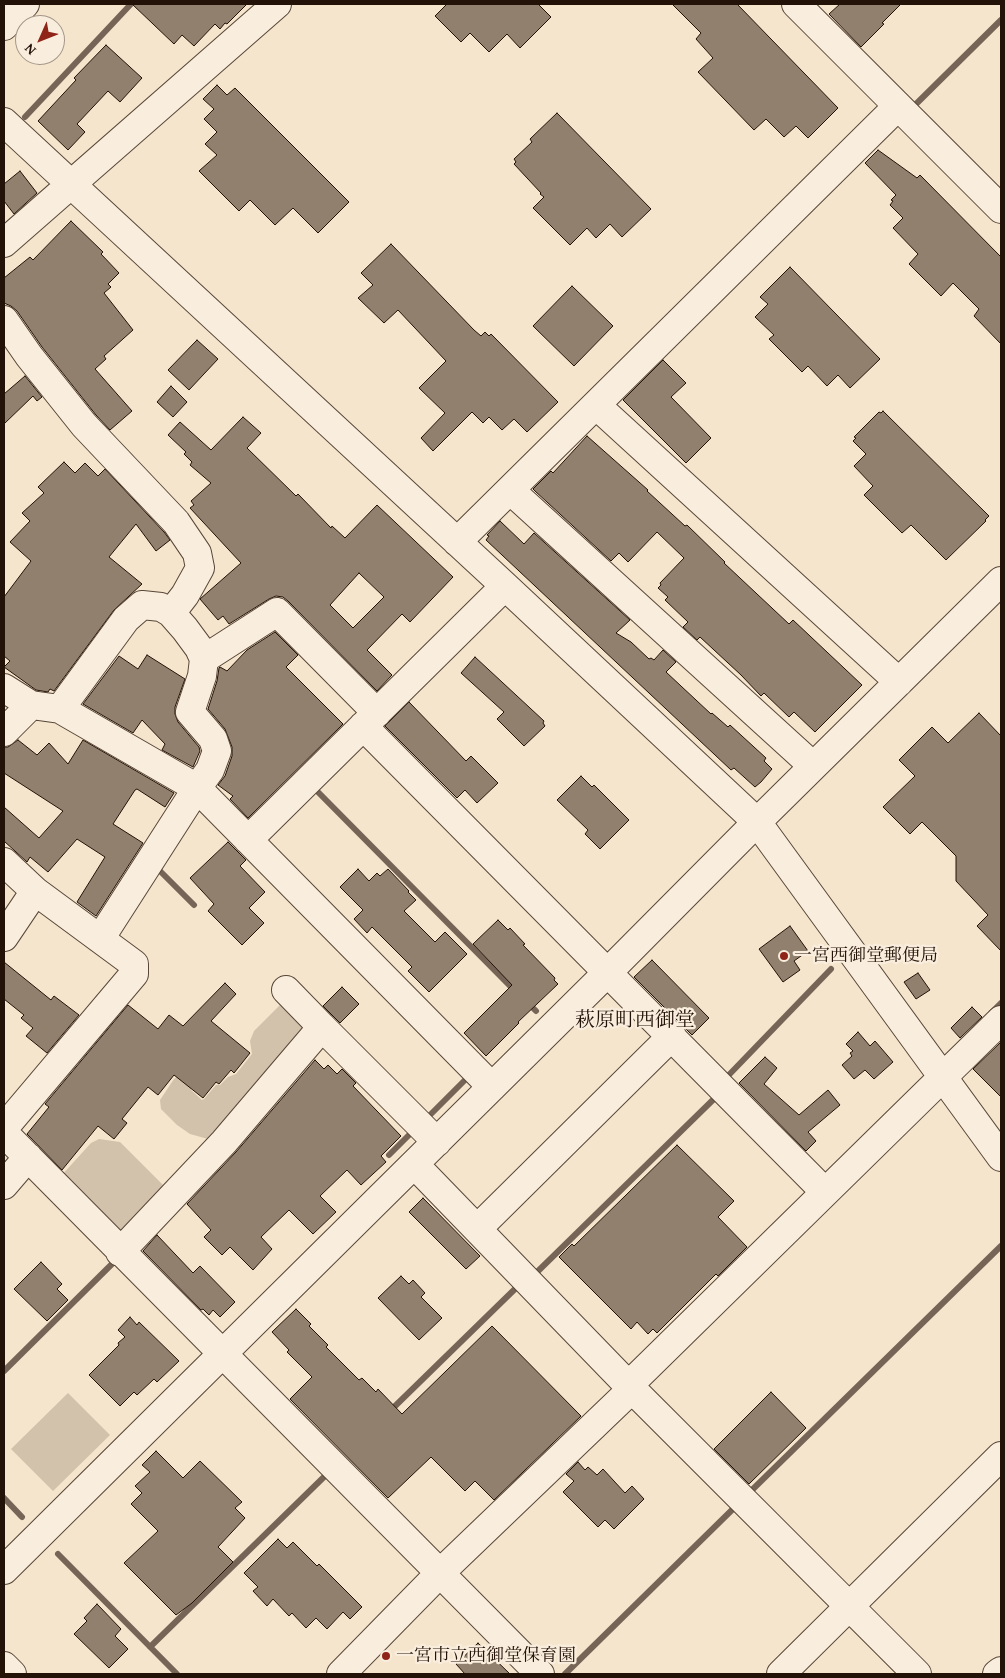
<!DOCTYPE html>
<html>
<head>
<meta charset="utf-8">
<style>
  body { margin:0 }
  #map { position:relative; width:1005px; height:1678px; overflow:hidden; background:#f6e5cd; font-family:"Gentium Book Plus",serif }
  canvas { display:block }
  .frame { position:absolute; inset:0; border:5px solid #231207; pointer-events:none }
  .north { position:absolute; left:15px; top:15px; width:50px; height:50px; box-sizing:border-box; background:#f9eede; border:1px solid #a39688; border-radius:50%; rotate:226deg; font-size:14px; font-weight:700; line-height:20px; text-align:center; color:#231207 }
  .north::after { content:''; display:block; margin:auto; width:18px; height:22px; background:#8f2418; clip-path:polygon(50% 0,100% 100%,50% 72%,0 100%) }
</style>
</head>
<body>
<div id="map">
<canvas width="1005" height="1678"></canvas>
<div class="frame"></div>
<div class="north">N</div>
</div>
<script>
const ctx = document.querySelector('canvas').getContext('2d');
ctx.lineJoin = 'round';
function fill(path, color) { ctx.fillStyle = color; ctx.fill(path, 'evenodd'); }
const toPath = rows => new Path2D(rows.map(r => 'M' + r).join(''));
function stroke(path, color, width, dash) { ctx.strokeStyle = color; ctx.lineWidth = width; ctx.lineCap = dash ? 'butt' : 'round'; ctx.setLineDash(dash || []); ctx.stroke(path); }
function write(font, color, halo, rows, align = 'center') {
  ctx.font = font + ' "Gentium Book Plus","Noto Serif JP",serif'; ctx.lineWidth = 4.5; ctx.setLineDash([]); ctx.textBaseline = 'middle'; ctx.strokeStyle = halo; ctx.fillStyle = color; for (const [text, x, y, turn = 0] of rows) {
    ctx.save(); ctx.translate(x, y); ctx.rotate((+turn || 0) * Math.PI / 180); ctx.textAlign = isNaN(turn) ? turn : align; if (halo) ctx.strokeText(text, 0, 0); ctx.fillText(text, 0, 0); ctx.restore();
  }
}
fill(toPath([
  [282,1003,306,1028,217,1137,208,1139,190,1134,177,1125,161,1109,160,1100,174,1079,183,1072,194,1083,191,1090,202,1100,204,1099,216,1085,220,1085,228,1077,236,1074,252,1054,250,1041,254,1031],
  [99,1139,120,1142,165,1187,121,1237,61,1176,91,1143],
  [68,1393,110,1435,53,1491,11,1449]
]), '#d2c1ab');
stroke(toPath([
  [914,106,1001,20],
  [25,117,131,4],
  [316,790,516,992],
  [157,868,194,905],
  [527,1002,536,1011],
  [992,1012,1001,1003],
  [724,1080,831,969],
  [427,1118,469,1076],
  [389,1155,415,1129],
  [534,1275,719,1094],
  [4,1371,117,1259],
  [390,1411,517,1287],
  [753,1489,1001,1246],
  [4,1498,22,1517],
  [58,1554,177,1674],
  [150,1647,328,1473],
  [565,1674,736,1506]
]), '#766556', 6);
const building = toPath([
  [132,4,247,4,227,24,225,23,220,29,215,24,194,46,182,35,174,44,132,4],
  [447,4,538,4,551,17,520,48,507,34,489,52,470,33,461,42,435,16,447,4],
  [672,4,737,4,838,108,808,138,796,126,784,137,766,119,754,130,698,72,713,58,696,39,701,33,672,4],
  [840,4,901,4,882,23,884,24,861,47,829,14,840,4],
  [106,45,142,78,120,102,108,91,77,124,85,132,68,150,38,121,76,80,74,78,106,45],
  [217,85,227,95,235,88,349,202,318,233,293,208,275,225,250,200,239,211,199,171,217,155,205,144,217,132,204,119,214,109,203,99,217,85],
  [557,113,651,209,622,237,610,224,596,238,587,228,570,245,533,208,544,197,540,194,541,193,514,164,516,162,514,159,532,142,530,139,557,113],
  [878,150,917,178,920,175,1001,257,1001,344,974,316,979,309,953,283,941,296,909,264,918,254,893,228,903,218,890,205,893,201,891,200,896,195,865,163,878,150],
  [20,171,37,193,14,214,4,201,4,184,20,171],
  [71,221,103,252,101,254,119,273,108,284,111,287,104,293,133,330,104,356,106,359,95,369,132,411,110,430,96,415,42,347,17,311,11,306,4,303,4,278,30,257,33,260,71,221],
  [391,244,474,330,481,336,485,332,489,336,491,334,558,402,527,432,514,419,502,430,489,417,483,423,472,412,433,451,421,438,445,413,419,388,446,361,398,310,384,323,358,298,373,285,361,273,391,244],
  [790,267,880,359,850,388,838,375,827,386,808,366,802,372,769,339,774,335,755,317,768,304,760,297,790,267],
  [572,286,613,326,574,366,533,326,572,286],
  [197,340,218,359,189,390,168,370,197,340],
  [663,360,686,383,671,397,711,438,686,463,623,400,663,360],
  [25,376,42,397,37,401,33,396,4,424,4,394,25,376],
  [171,386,187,402,173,417,157,402,171,386],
  [883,411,989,516,985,520,986,521,946,560,911,525,902,533,864,495,873,486,854,466,866,454,853,441,856,438,854,437,879,412,881,413,883,411],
  [243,417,261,433,247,448,296,496,298,494,331,528,332,526,345,538,377,505,453,577,410,622,402,614,367,650,392,675,377,691,288,601,283,597,276,596,269,599,229,624,223,616,218,620,200,599,241,563,190,508,194,505,191,501,211,483,190,465,192,462,184,454,186,452,168,435,180,422,211,450,243,417],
  [359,573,384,597,353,628,330,605,359,573],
  [587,436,648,490,647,491,685,526,687,525,725,562,724,563,789,624,793,620,862,685,815,732,794,712,789,717,764,693,761,696,741,675,700,637,697,640,683,627,688,622,665,600,668,597,658,588,661,585,660,583,684,558,657,532,628,562,619,553,611,561,535,491,533,489,551,471,553,473,587,436],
  [64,462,75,473,85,463,98,476,105,469,164,532,170,540,156,551,136,524,109,557,142,584,114,610,54,691,50,689,48,692,36,690,4,667,10,661,4,656,4,597,31,561,10,542,30,521,22,513,44,493,38,487,64,462],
  [500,521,524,544,534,533,630,620,616,633,631,642,649,659,651,658,654,660,663,650,676,662,666,672,711,714,712,713,728,727,730,725,766,758,764,761,772,769,761,782,755,787,734,768,731,770,486,540,489,536,487,535,500,521],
  [275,632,298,655,286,667,343,724,248,818,230,799,233,796,218,785,225,776,232,756,232,747,225,729,208,709,217,681,219,668,220,667,227,671,247,650,275,632],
  [147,655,185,679,175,707,175,714,178,722,199,747,200,751,193,767,162,750,165,744,142,720,133,733,83,704,119,656,138,669,147,655],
  [475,657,544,721,543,723,545,726,524,746,497,719,504,712,461,673,475,657],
  [409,702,466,761,471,756,498,783,477,803,465,790,457,798,385,726,409,702],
  [979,713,1001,736,1001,951,977,926,988,915,956,881,956,856,922,822,910,834,883,807,915,776,899,760,932,727,948,743,979,713],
  [18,740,37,755,49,743,68,764,83,740,174,793,165,807,137,789,135,790,113,824,143,843,96,916,77,902,105,857,77,839,48,872,30,857,27,862,4,841,4,807,39,838,63,811,4,773,4,747,8,747,18,740],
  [581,776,592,787,594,785,629,820,600,849,585,834,588,830,557,800,581,776],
  [228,842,246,860,240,866,265,892,249,908,264,923,242,945,208,911,214,904,190,878,228,842],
  [358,869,369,881,377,873,380,876,388,869,409,891,408,892,416,900,404,911,435,942,445,932,467,954,429,992,408,971,412,967,372,927,367,933,354,919,363,910,340,887,358,869],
  [498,920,508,930,510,928,525,944,523,945,555,978,554,980,558,984,518,1022,519,1023,486,1056,464,1033,512,985,473,944,498,920],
  [790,926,808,951,794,961,800,970,783,982,759,949,790,926],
  [652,960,709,1018,692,1035,634,977,652,960],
  [4,962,51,1000,54,996,79,1015,47,1053,26,1036,33,1028,21,1018,24,1015,4,999,4,962],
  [918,973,930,990,916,999,904,982,918,973],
  [225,983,236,994,211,1021,250,1053,234,1073,231,1070,219,1084,216,1082,203,1098,174,1075,158,1095,148,1087,122,1119,127,1123,114,1139,98,1126,62,1170,27,1134,49,1107,45,1104,128,1005,158,1029,169,1015,183,1026,225,983],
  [342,987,359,1004,340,1023,323,1006,342,987],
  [972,1007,982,1017,960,1038,951,1028,972,1007],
  [858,1032,870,1046,875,1041,893,1062,874,1079,865,1070,854,1079,842,1065,852,1056,850,1053,853,1051,846,1044,858,1032],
  [1001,1042,1001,1097,973,1069,1001,1042],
  [765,1057,777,1068,764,1084,799,1115,828,1090,840,1105,808,1132,816,1141,806,1151,739,1083,765,1057],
  [315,1060,324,1069,328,1065,337,1074,342,1069,356,1083,353,1086,401,1136,381,1156,386,1162,361,1185,347,1170,320,1196,336,1212,313,1234,289,1210,261,1237,272,1249,253,1270,230,1247,222,1255,204,1237,211,1230,187,1204,236,1152,315,1060],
  [677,1145,734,1201,718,1217,747,1247,718,1276,716,1274,657,1333,653,1329,648,1334,637,1322,631,1329,559,1257,572,1244,574,1246,677,1145],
  [423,1198,480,1256,466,1269,409,1212,423,1198],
  [157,1235,193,1273,200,1266,235,1302,220,1317,213,1310,209,1315,203,1309,201,1310,143,1251,157,1235],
  [41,1262,62,1284,57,1289,68,1300,47,1321,14,1289,41,1262],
  [401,1276,409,1284,413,1280,425,1293,421,1297,442,1318,419,1340,378,1298,401,1276],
  [296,1309,311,1324,309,1326,328,1345,326,1347,359,1380,362,1378,376,1392,378,1389,402,1414,492,1326,581,1416,494,1500,475,1481,465,1491,431,1457,388,1498,290,1399,312,1377,287,1352,289,1350,272,1332,296,1309],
  [130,1317,137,1325,139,1322,179,1361,157,1382,154,1379,137,1395,134,1392,120,1406,89,1375,119,1345,118,1343,125,1337,118,1330,130,1317],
  [771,1392,806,1428,749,1484,714,1449,771,1392],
  [156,1451,183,1478,200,1461,242,1502,235,1508,245,1518,218,1547,233,1562,192,1603,176,1615,124,1563,158,1531,131,1504,142,1493,135,1486,150,1472,142,1465,156,1451],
  [578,1462,585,1470,588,1467,597,1475,603,1469,625,1493,632,1486,644,1499,614,1529,605,1520,598,1527,563,1492,574,1481,566,1474,578,1462],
  [278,1539,287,1548,293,1542,317,1566,319,1564,362,1607,350,1619,343,1612,327,1629,316,1618,306,1628,292,1613,289,1616,273,1599,267,1606,253,1591,258,1587,244,1573,278,1539],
  [97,1604,121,1629,115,1636,128,1649,109,1668,74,1634,87,1621,84,1618,97,1604],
  [478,1643,510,1674,465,1674,456,1664,478,1643]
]);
fill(building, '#91806e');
stroke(building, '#231207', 1);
const minor = toPath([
  [796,4,1001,209],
  [4,26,25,4],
  [4,122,505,586,757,822,1001,1157],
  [4,243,277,4],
  [4,320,29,356,84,425,176,522,197,553,200,568,185,595,171,613],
  [596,405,899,682],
  [510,490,813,766],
  [457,542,898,106],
  [204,659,277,612,377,713],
  [4,688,31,705,60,709,197,788,492,1087],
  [60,709,126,619,142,605,161,607,171,613,185,629,199,648,204,659,202,676,190,712,213,739,217,751,210,770,197,788,100,939],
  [363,726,825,1192],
  [4,732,31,705],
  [248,840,505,586],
  [4,862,35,891,134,964,134,974,4,1128],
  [4,937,35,891],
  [286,990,322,1027],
  [4,1133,540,1674],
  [414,1164,632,1389,917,1674],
  [4,1185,28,1157],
  [477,1229,672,1036],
  [120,1252,224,1142,322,1027,437,1142],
  [4,1570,608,972,757,822,1001,581],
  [4,1666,12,1674],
  [341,1674,440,1573,632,1389,634,1380,1001,1020],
  [781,1674,1001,1456],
  [997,1674,1001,1671]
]);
stroke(minor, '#584738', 30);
stroke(minor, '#f9eede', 28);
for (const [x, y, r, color] of [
  [784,956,5,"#8f2418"],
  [386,1656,5,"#8f2418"]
]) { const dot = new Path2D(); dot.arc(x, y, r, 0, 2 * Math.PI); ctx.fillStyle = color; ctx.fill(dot); stroke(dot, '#f9eede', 2); }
write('18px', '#231207', '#f9eede', [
  ["一宮西御堂郵便局",794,956],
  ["一宮市立西御堂保育園",396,1656]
], 'left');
write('20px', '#231207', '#f9eede', [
  ["萩原町西御堂",635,1021]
]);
</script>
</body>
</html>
